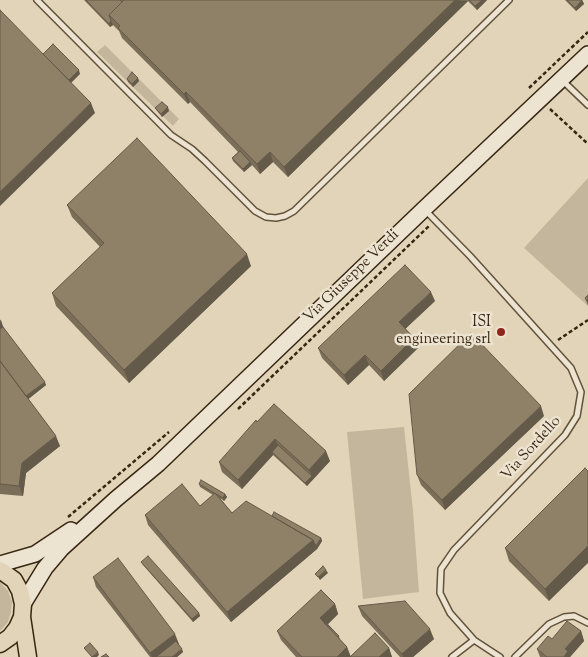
<!DOCTYPE html>
<html>
<head>
<meta charset="utf-8">
<style>
  body { margin:0 }
  canvas { display:block; background:#e1d4b8 }
</style>
</head>
<body>
<canvas width="588" height="657"></canvas>
<script>
const ctx = document.querySelector('canvas').getContext('2d');
ctx.lineJoin = 'round';
function fill(path, color) { ctx.fillStyle = color; ctx.fill(path, 'evenodd'); }
const toPath = rows => new Path2D(rows.map(r => 'M' + r).join(''));
function stroke(path, color, width, dash) { ctx.strokeStyle = color; ctx.lineWidth = width; ctx.lineCap = dash ? 'butt' : 'round'; ctx.setLineDash(dash || []); ctx.stroke(path); }
function write(font, color, halo, rows, align = 'center') {
  ctx.font = font + ' "Sorts Mill Goudy",serif'; ctx.lineWidth = 5; ctx.setLineDash([]); ctx.textBaseline = 'middle'; ctx.strokeStyle = halo; ctx.fillStyle = color; for (const [text, x, y, turn = 0] of rows) {
    ctx.save(); ctx.translate(x, y); ctx.rotate((+turn || 0) * Math.PI / 180); ctx.textAlign = isNaN(turn) ? turn : align; if (halo) ctx.strokeText(text, 0, 0); ctx.fillText(text, 0, 0); ctx.restore();
  }
}
fill(toPath([
  [105,45,179,119,173,126,97,52],
  [588,178,588,306,524,248],
  [404,427,413,511,419,592,363,599,347,432],
  [0,582,8,591,12,602,11,612,8,622,0,631]
]), '#c4b69c');
const service = toPath([
  [37,0,171,135,192,149,205,161,255,211,266,217,276,218,285,216,294,211,509,0],
  [563,81,588,105],
  [426,211,470,256,571,368,581,392,577,416,565,435,454,550,441,569,440,593,450,613,474,640,500,657],
  [452,657,474,640],
  [515,657,549,624,564,617,574,616,588,623]
]);
const secondary = toPath([
  [0,564,35,554,71,530],
  [23,604,45,568,62,548,116,499,158,464,424,209,588,54]
]);
const primary = toPath([
  [0,570,14,580,20,591,23,604,22,617,17,628,10,637,0,644],
  [22,617,28,657]
]);
stroke(service, '#62523b', 8);
stroke(secondary, '#372611', 18);
stroke(primary, '#372611', 19);
stroke(toPath([
  [529,88,588,32],
  [550,109,588,144],
  [558,340,588,320],
  [238,409,429,226],
  [68,517,169,432]
]), '#372611', 2.5, [4, 2.5]);
stroke(service, '#ece3d1', 5);
stroke(secondary, '#ece3d1', 15);
stroke(primary, '#e1d4b8', 16);
fill(toPath([
  [84,0,487,0,477,10,468,1,288,177,273,162,260,174,252,165,244,172,233,161,232,158,238,152,190,102,188,104,122,38,119,31,113,25,110,27],
  [565,0,582,0,584,4,576,11],
  [127,79,139,81,133,87,128,82],
  [155,108,169,111,162,117,157,111],
  [67,205,251,266,129,383,56,306,52,293,100,247,72,217],
  [588,295,588,306,585,298],
  [435,301,405,329,414,338,418,348,384,381,369,365,348,385,322,358,318,348],
  [0,319,3,327,46,385,28,399,60,446,26,473,23,496,0,494],
  [544,416,445,510,421,485,417,475],
  [257,422,330,461,307,486,273,455,242,489,222,472,219,462],
  [585,468,549,601,509,561,505,548],
  [199,484,225,494,227,497,224,501,220,498,232,513,272,516,321,538,322,541,317,549,231,622,148,525,145,515,200,506,213,495,200,487],
  [141,562,199,613,200,616,193,622,143,565],
  [93,577,179,644,178,644,183,652,177,657,150,657,96,587],
  [335,604,338,614,328,624,339,636,340,640,347,647,350,656,389,648,392,657,296,657,281,640,277,631],
  [358,606,434,639,413,657,400,657,362,616],
  [581,631,584,641,570,657,540,657,537,649,552,639]
]), '#7b6e59');
fill(toPath([
  [455,0,468,1,288,177,284,167],
  [482,0,487,0,477,10,475,6],
  [582,0,584,4,576,11,575,8],
  [111,21,113,25,110,27,109,24],
  [79,70,80,74,68,86,67,82],
  [138,78,139,81,133,87,132,84],
  [186,92,190,102,188,104,184,94],
  [91,103,95,113,0,206,0,192],
  [168,107,169,111,162,117,161,114],
  [270,152,273,162,260,174,257,164],
  [250,162,252,165,244,172,243,169],
  [247,254,251,266,129,383,124,370],
  [431,292,435,301,402,332,399,322],
  [1,320,4,330,0,333,0,321],
  [414,338,418,348,384,381,381,371],
  [365,355,369,365,348,385,344,375],
  [45,382,46,385,26,401,25,397],
  [541,406,544,416,445,510,442,500],
  [56,436,60,446,26,473,23,496,19,486,22,463],
  [275,439,279,449,272,452,273,455,242,489,238,480],
  [326,451,330,461,307,486,305,483,312,476,309,470],
  [225,494,227,497,224,501,223,498],
  [321,538,322,541,317,549,231,622,227,612,313,540],
  [588,546,588,563,549,601,545,589],
  [326,570,328,573,320,580,318,577],
  [335,604,338,614,325,627,320,618],
  [199,613,200,616,193,622,192,619],
  [430,629,434,639,413,657,403,657,402,654],
  [581,631,584,641,570,657,564,657,565,649],
  [175,634,179,644,161,657,152,657,150,653],
  [347,647,351,657,337,657],
  [389,648,392,657,379,657],
  [182,649,183,652,177,657,172,657],
  [98,652,99,655,97,657,92,657]
]), '#645a49');
const building = toPath([
  [86,0,120,0,122,2,109,15,111,21,109,24,86,0],
  [124,0,455,0,284,167,270,152,257,164,186,92,184,94,118,28,120,26,109,15,124,0],
  [469,0,482,0,475,6,469,0],
  [567,0,582,0,575,8,567,0],
  [0,10,91,103,0,192,0,10],
  [53,44,79,70,69,80,43,54,53,44],
  [132,72,138,78,132,84,127,79,132,72],
  [162,102,168,107,161,114,155,108,162,102],
  [137,138,247,254,124,370,52,293,104,243,67,205,137,138],
  [240,151,250,162,243,169,232,158,240,151],
  [405,265,431,292,399,322,414,338,381,371,365,355,344,375,318,348,405,265],
  [588,295,588,302,585,298,588,295],
  [3,327,45,382,26,396,0,361,0,329,3,327],
  [471,333,541,406,442,500,417,475,409,394,471,333],
  [0,361,56,436,22,463,19,486,0,484,0,361],
  [274,404,326,451,309,470,275,439,238,480,219,462,256,420,257,422,274,404],
  [278,445,312,476,305,483,272,452,278,445],
  [585,468,588,471,588,546,545,589,505,548,585,468],
  [201,480,225,494,223,498,199,484,201,480],
  [182,484,200,506,215,493,232,513,246,501,313,540,227,612,145,515,182,484],
  [274,512,321,538,316,546,313,540,272,516,274,512],
  [148,556,199,613,192,619,141,562,148,556],
  [118,558,175,634,150,653,93,577,118,558],
  [323,566,326,570,318,577,315,574,323,566],
  [321,590,335,604,320,618,347,647,337,657,302,657,277,631,321,590],
  [405,601,430,629,402,654,358,606,405,601],
  [567,621,581,631,565,649,568,651,564,657,547,657,537,649,548,636,552,639,567,621],
  [325,622,339,636,338,637,324,623,325,622],
  [375,633,389,648,379,657,350,657,375,633],
  [176,641,182,649,172,657,156,657,176,641],
  [90,643,98,652,92,657,84,648,90,643],
  [106,654,109,657,101,657,106,654]
]);
fill(building, '#8f8068');
stroke(building, '#645a49', 1);
for (const [x, y, r, color] of [
  [501,332,5,"#8f2418"]
]) { const dot = new Path2D(); dot.arc(x, y, r, 0, 2 * Math.PI); ctx.fillStyle = color; ctx.fill(dot); stroke(dot, '#ece3d1', 2); }
write('15px', '#372611', '#ece3d1', [
  ["Via Giuseppe Verdi",352,277,-44],
  ["Via Sordello",532,449,-48]
]);
write('15px', '#372611', '#ece3d1', [
  ["ISI",491,323],
  ["engineering srl",491,340]
], 'right');
</script>
</body>
</html>
